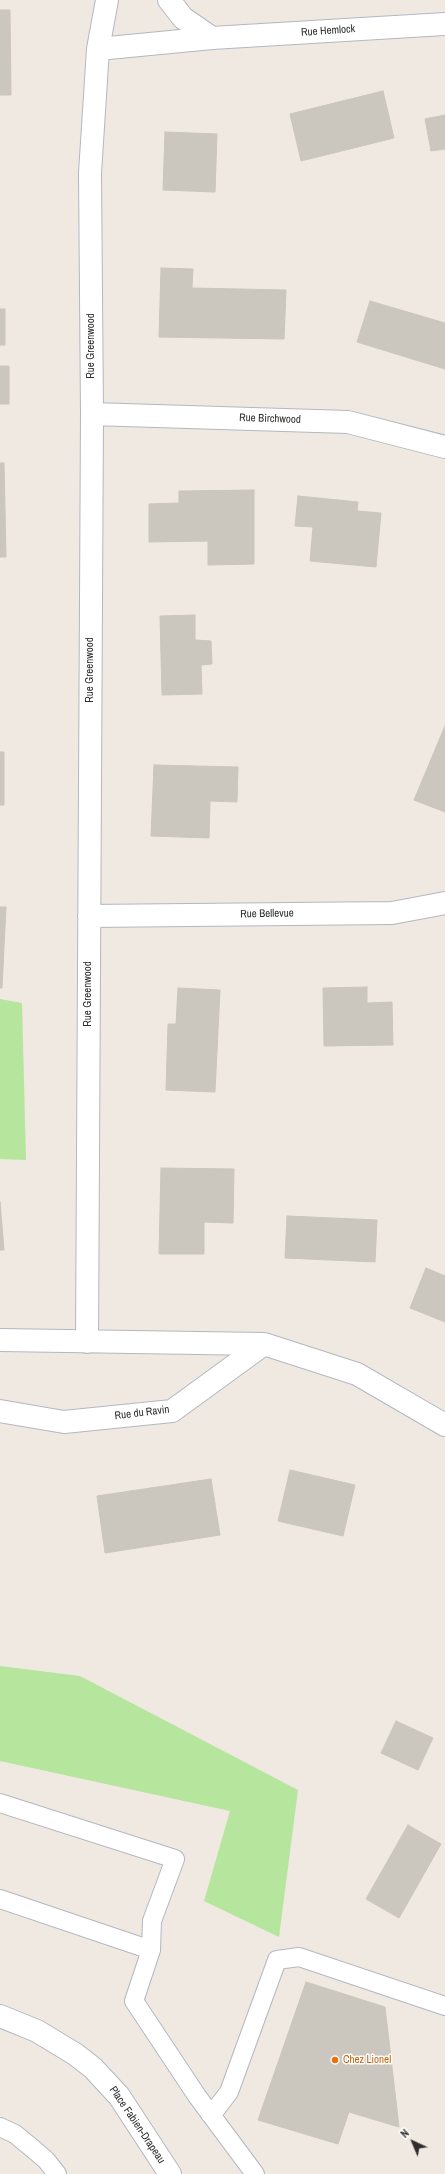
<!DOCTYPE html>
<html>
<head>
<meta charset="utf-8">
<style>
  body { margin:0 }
  #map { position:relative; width:445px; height:2174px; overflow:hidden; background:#efe9e1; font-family:"Archivo Narrow",sans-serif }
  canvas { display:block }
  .north { position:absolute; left:393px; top:2122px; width:40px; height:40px; -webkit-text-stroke:3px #fff; paint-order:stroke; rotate:316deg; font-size:11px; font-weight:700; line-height:16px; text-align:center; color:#2e2e2e }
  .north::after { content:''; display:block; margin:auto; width:14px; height:18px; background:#2e2e2e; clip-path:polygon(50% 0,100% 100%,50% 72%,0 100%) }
</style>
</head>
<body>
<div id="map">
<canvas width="445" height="2174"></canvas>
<div class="north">N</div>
</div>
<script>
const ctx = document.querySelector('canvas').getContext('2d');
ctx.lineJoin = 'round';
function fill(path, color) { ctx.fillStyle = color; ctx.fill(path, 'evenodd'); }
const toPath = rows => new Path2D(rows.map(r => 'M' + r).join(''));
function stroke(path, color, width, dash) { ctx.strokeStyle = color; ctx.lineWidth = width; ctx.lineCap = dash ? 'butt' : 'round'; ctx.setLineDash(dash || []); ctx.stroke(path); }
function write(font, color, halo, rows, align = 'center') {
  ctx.font = font + ' "Archivo Narrow",sans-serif'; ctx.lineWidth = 3; ctx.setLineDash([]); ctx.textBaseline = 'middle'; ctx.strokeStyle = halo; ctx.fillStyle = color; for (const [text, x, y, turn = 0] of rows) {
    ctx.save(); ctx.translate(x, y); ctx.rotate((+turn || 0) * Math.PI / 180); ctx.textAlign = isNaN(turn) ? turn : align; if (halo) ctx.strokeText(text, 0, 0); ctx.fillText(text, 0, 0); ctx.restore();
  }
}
fill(toPath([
  [0,999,22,1003,26,1160,0,1159],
  [0,1666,80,1676,298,1790,279,1937,204,1901,230,1811,0,1761]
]), '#b6e59e');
const building = toPath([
  [0,10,10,10,11,95,0,95,0,10],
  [383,91,394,138,301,161,290,114,383,91],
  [445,115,445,149,431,151,425,119,445,115],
  [165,132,217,134,215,192,163,190,165,132],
  [161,268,193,269,192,288,286,290,284,339,159,337,161,268],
  [370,301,445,323,445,369,357,342,370,301],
  [0,309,5,309,5,345,0,345,0,309],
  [0,366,9,366,9,404,0,404,0,366],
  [0,463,4,463,6,557,0,557,0,463],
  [254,490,254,564,208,565,208,541,149,542,149,504,179,503,179,491,254,490],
  [298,496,358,502,357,511,381,513,376,567,310,561,313,527,295,526,298,496],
  [195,615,195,640,211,641,212,664,201,665,202,694,162,695,160,616,195,615],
  [445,726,445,812,414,800,445,726],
  [0,752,4,752,4,805,0,805,0,752],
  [154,765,238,767,237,802,210,801,209,838,151,836,154,765],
  [0,907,6,907,2,988,0,988,0,907],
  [367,987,367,1003,392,1002,393,1045,324,1046,323,988,367,987],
  [178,988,220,990,215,1092,166,1090,168,1024,176,1024,178,988],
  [161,1168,234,1169,233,1223,204,1222,204,1254,159,1254,161,1168],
  [0,1202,4,1250,0,1250,0,1202],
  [287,1216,377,1220,375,1262,285,1258,287,1216],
  [426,1268,445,1276,445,1322,410,1308,426,1268],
  [290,1470,355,1485,343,1536,278,1521,290,1470],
  [211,1479,220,1535,105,1553,97,1496,211,1479],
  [396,1721,433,1738,418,1770,381,1753,396,1721],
  [408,1825,441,1844,399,1918,366,1899,408,1825],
  [306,1982,385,2007,399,2127,349,2112,338,2144,258,2120,306,1982]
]);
fill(building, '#cbc7bf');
stroke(building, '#cbc5ba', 1);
const service = toPath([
  [0,1803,175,1859,152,1921,151,1950],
  [0,1899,151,1950,134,2001,197,2096,255,2174],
  [210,2114,216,2109,229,2092,277,1960,299,1957,445,2006],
  [0,2127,15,2134,32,2148,46,2160,57,2174]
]);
const minor = toPath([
  [169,0,183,18,212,38],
  [98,49,212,38,445,24],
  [92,414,348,422,445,447],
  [89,916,392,913,445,903],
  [0,1340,264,1344,357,1374,445,1425],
  [87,1342,92,414,90,173,98,49,107,0],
  [0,1411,64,1422,172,1411,264,1344],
  [0,2016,37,2031,75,2054,93,2068,119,2096,170,2174]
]);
stroke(service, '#b4b7c1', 20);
stroke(minor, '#b4b7c1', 24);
stroke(service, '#fff', 18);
stroke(minor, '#fff', 22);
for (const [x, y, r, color] of [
  [335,2060,4,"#e8710a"]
]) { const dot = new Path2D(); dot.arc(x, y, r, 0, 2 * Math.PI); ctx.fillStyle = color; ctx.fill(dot); stroke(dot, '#fff', 1.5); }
write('11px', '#2e2e2e', '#fff', [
  ["Rue Hemlock",328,31,-4],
  ["Rue Greenwood",91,346,-90],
  ["Rue Birchwood",270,419,2],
  ["Rue Greenwood",90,670,-90],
  ["Rue Bellevue",267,914,-1],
  ["Rue Greenwood",88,994,-90],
  ["Rue du Ravin",142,1413,-7],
  ["Place Fabien-Drapeau",137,2125,56]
]);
write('11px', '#c56008', '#fff', [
  ["Chez Lionel",343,2060]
], 'left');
</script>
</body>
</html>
